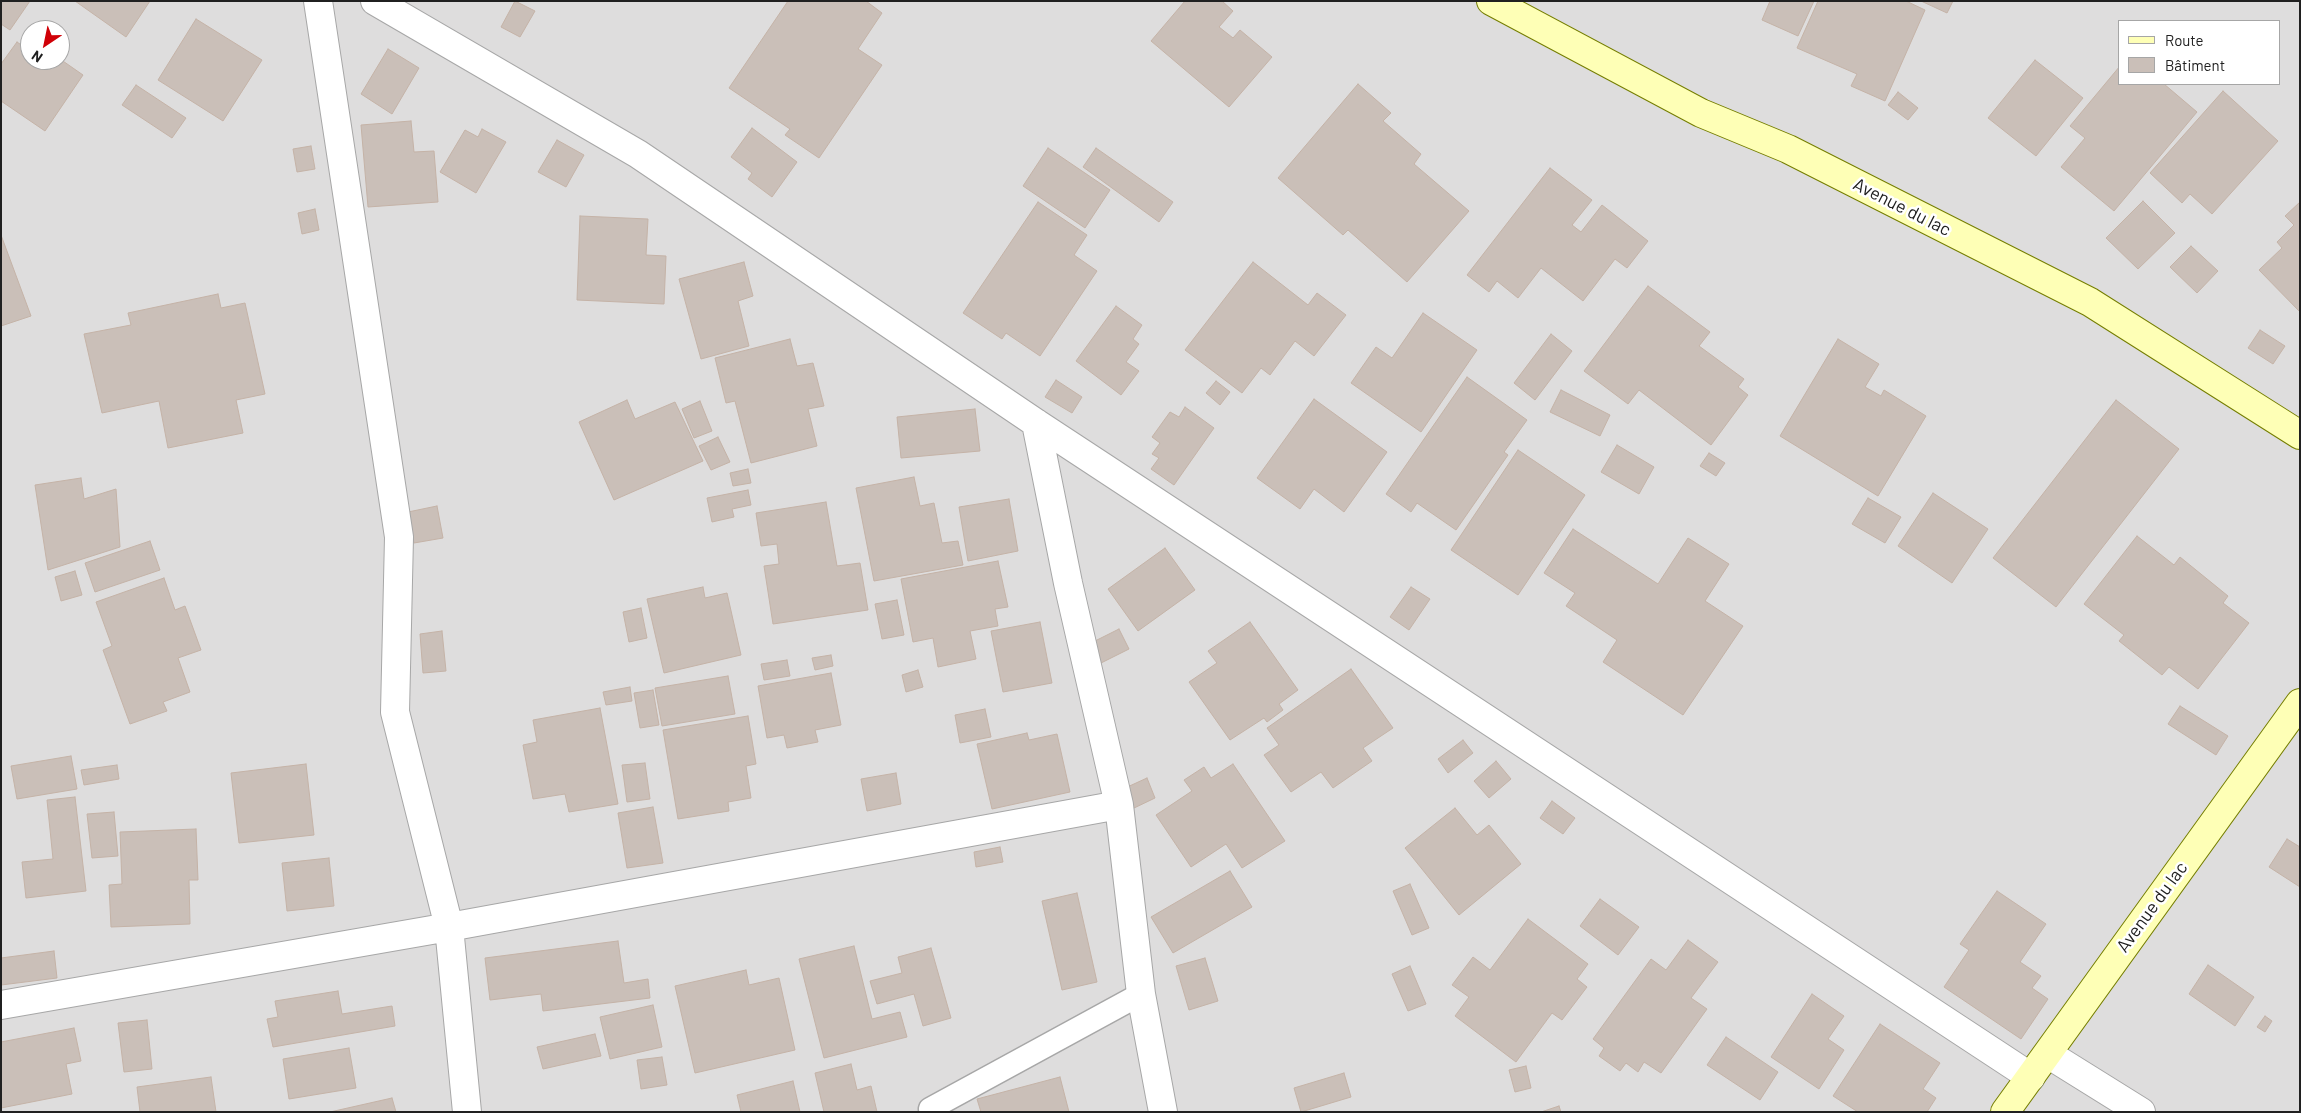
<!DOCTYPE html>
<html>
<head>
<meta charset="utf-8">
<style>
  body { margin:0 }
  #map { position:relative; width:2301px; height:1113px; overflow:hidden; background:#f2ede6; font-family:Barlow,sans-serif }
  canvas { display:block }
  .frame { position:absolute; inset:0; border:2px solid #202020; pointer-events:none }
  .legend { position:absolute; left:2118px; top:20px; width:162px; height:65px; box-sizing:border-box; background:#fff; border:1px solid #a6a6a6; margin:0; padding:6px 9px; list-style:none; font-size:15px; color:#202020 }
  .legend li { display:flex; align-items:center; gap:10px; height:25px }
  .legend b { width:25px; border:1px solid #a6a6a6 }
  .north { position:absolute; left:20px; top:20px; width:50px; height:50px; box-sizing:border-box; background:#fff; border:1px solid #a6a6a6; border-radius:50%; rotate:214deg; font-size:14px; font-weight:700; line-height:20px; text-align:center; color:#202020 }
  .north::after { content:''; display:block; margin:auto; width:18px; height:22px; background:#d00007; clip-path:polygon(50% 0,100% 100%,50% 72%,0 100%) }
</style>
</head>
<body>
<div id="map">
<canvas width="2301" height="1113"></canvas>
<div class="frame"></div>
<ul class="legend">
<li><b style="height:6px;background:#feffb6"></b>Route</li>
<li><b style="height:14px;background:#cabfb8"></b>Bâtiment</li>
</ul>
<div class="north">N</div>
</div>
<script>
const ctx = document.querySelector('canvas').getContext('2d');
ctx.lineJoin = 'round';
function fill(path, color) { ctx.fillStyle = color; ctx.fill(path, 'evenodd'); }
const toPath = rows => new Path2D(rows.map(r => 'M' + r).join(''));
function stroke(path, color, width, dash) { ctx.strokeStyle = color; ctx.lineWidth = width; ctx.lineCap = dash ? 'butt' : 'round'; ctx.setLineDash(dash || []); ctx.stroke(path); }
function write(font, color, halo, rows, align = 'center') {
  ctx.font = font + ' Barlow,sans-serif'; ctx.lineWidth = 5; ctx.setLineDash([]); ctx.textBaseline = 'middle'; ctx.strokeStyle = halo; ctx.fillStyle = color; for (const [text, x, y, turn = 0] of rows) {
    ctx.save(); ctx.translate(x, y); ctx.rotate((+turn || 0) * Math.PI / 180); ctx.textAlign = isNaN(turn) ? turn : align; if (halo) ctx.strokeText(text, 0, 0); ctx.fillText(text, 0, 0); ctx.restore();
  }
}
fill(toPath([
  [1,1,2300,1,2300,1112,1,1112],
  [2120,21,2280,21,2280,84,2120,84],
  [30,30,60,30,60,60,30,60]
]), '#dedddd');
const building = toPath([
  [1,1,30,1,10,30,1,24,1,1],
  [75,1,150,1,126,37,75,1],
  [515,1,535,11,520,37,501,27,515,1],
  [788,1,866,1,882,13,858,49,882,65,819,158,785,135,790,129,729,88,788,1],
  [1185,1,1222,1,1233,11,1219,27,1233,38,1240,30,1272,57,1229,107,1151,41,1185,1],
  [1770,1,1814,1,1798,36,1762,20,1770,1],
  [1818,1,1906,1,1925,10,1885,101,1851,86,1857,74,1797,48,1818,1],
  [1921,1,1953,1,1947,13,1921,1],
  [196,19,262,60,223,121,158,80,196,19],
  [17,42,30,51,30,60,44,60,52,66,56,60,60,59,83,75,45,131,1,101,1,64,17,42],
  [388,49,419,68,392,114,361,94,388,49],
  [2035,60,2083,98,2036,156,1988,118,2035,60],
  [2120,66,2120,84,2164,84,2197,112,2114,211,2061,167,2085,138,2070,126,2120,66],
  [1358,84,1391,113,1383,121,1421,154,1414,164,1469,211,1407,282,1348,230,1343,235,1278,178,1358,84],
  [136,85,186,118,172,138,122,105,136,85],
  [2223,91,2278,141,2212,214,2190,194,2182,203,2150,173,2223,91],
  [1898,92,1918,108,1908,120,1888,105,1898,92],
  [411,121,414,152,434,151,438,202,368,207,361,125,411,121],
  [752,128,797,162,772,197,748,179,752,173,731,157,752,128],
  [482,129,506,142,476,193,440,172,465,130,478,137,482,129],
  [557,140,584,155,566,187,538,172,557,140],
  [311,146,315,169,297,172,293,149,311,146],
  [1048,148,1110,190,1085,228,1023,186,1048,148],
  [1096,148,1173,202,1159,222,1083,167,1096,148],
  [1550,168,1592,200,1572,225,1581,232,1602,205,1648,241,1627,268,1615,259,1583,301,1541,268,1518,298,1497,281,1489,292,1467,275,1550,168],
  [2143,201,2175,233,2138,269,2106,238,2143,201],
  [1038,202,1087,235,1074,255,1097,271,1040,356,1006,333,1002,339,963,313,1038,202],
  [2300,202,2300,312,2259,270,2282,248,2277,242,2294,225,2285,216,2300,202],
  [315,209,319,230,302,234,298,213,315,209],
  [580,216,648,219,646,255,666,256,664,304,577,300,580,216],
  [1,235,31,316,1,326,1,235],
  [2191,246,2218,271,2197,293,2170,267,2191,246],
  [744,262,753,296,738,301,749,346,701,359,679,279,744,262],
  [1253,262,1308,305,1317,293,1346,315,1314,356,1295,341,1270,375,1261,368,1242,393,1185,350,1253,262],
  [1648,286,1710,332,1699,346,1744,379,1738,387,1748,395,1711,445,1639,390,1628,404,1584,371,1648,286],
  [218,294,221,308,245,303,265,394,236,400,243,433,168,448,159,401,102,413,84,334,131,325,128,313,218,294],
  [1116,306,1142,325,1133,339,1139,344,1126,362,1139,371,1121,395,1076,361,1116,306],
  [1423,313,1477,350,1421,432,1351,383,1376,347,1392,358,1423,313],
  [2260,330,2285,346,2273,364,2248,348,2260,330],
  [1551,334,1572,351,1535,400,1514,383,1551,334],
  [790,339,797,366,813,363,824,406,808,409,817,446,751,463,735,401,726,403,715,358,790,339],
  [1838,339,1879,364,1865,387,1881,396,1884,390,1926,416,1878,496,1780,436,1838,339],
  [1467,377,1527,420,1504,452,1508,455,1456,530,1417,503,1411,512,1386,494,1467,377],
  [1056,380,1082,397,1072,413,1045,397,1056,380],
  [1216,381,1230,392,1220,405,1206,393,1216,381],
  [1561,390,1610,415,1600,436,1550,412,1561,390],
  [1314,399,1387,452,1344,512,1314,489,1300,509,1257,478,1314,399],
  [627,400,635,419,675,402,703,461,614,500,579,422,627,400],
  [2116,400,2179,449,2056,607,1993,558,2116,400],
  [700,401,712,431,694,438,682,409,700,401],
  [1185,407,1214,428,1174,485,1151,469,1159,458,1152,454,1160,443,1152,437,1170,412,1179,417,1185,407],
  [975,409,980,451,901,458,897,417,975,409],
  [718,437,730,462,711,470,699,446,718,437],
  [1617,445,1654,467,1639,494,1601,472,1617,445],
  [1518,450,1585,495,1518,595,1451,550,1518,450],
  [1709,453,1725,463,1716,476,1700,466,1709,453],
  [748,469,751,483,733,486,730,473,748,469],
  [914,477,920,506,934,503,942,543,958,541,963,565,874,581,856,488,914,477],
  [81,478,84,499,116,489,120,547,48,570,35,485,81,478],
  [748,490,751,505,732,509,734,517,712,522,707,498,748,490],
  [1933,493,1988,529,1952,583,1898,546,1933,493],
  [1868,498,1901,517,1885,543,1852,524,1868,498],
  [1009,499,1018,551,968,561,959,507,1009,499],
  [826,502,837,566,860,563,868,610,773,624,764,566,779,564,777,544,761,546,756,513,826,502],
  [437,506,443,538,414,543,408,512,437,506],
  [1573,529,1658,584,1688,538,1729,564,1705,601,1743,626,1683,715,1603,662,1617,640,1566,606,1575,593,1544,573,1573,529],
  [2137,536,2174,565,2180,557,2228,596,2223,603,2249,623,2198,689,2169,667,2162,675,2119,641,2124,635,2084,604,2137,536],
  [150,541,160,570,95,592,85,563,150,541],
  [1165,548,1195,590,1138,631,1108,589,1165,548],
  [998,561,1008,607,995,609,998,626,970,631,976,659,938,667,933,638,913,642,901,579,998,561],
  [75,571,82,595,61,601,55,577,75,571],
  [164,578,175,610,185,606,201,650,178,658,190,692,163,702,167,711,130,724,103,650,112,646,96,602,164,578],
  [703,587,705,598,727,593,741,655,664,673,647,599,703,587],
  [1411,587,1430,599,1409,630,1390,617,1411,587],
  [897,600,904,635,882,639,875,604,897,600],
  [641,608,647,638,629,642,623,612,641,608],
  [1040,622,1052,683,1003,692,991,631,1040,622],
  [1250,622,1298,690,1279,704,1283,710,1267,722,1264,718,1230,740,1189,682,1217,663,1208,651,1250,622],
  [1119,629,1129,649,1099,664,1089,644,1119,629],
  [442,631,446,671,423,673,420,634,442,631],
  [831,655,833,666,815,670,812,658,831,655],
  [787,660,790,676,764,680,761,664,787,660],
  [1351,669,1393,728,1363,748,1372,761,1333,788,1321,772,1291,792,1264,755,1279,745,1267,728,1351,669],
  [918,670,923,687,906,692,902,675,918,670],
  [831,673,841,725,815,730,818,742,787,748,784,735,767,738,758,686,831,673],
  [728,676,735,714,662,726,655,688,728,676],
  [630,687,632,701,606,705,603,692,630,687],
  [653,690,659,725,640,728,634,693,653,690],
  [2180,706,2228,736,2216,755,2168,724,2180,706],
  [600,708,618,804,569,812,565,794,533,799,523,745,537,742,533,720,600,708],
  [985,709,991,737,960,743,955,715,985,709],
  [748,716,756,764,746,766,751,798,728,802,729,811,678,819,663,730,748,716],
  [1027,733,1029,740,1057,734,1070,792,992,809,977,744,1027,733],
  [1463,740,1473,753,1448,773,1438,759,1463,740],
  [71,756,77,789,17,799,11,766,71,756],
  [1496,761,1511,779,1489,798,1474,781,1496,761],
  [645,763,650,799,627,802,622,765,645,763],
  [306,764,314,835,239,843,231,773,306,764],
  [1233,764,1285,841,1242,868,1226,844,1191,867,1156,815,1192,791,1184,780,1204,767,1211,778,1233,764],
  [117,765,119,779,84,785,81,770,117,765],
  [896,773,901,804,867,811,861,779,896,773],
  [1147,778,1155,798,1132,809,1123,789,1147,778],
  [75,797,86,891,26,898,22,862,53,859,47,800,75,797],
  [1552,801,1575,818,1563,834,1540,818,1552,801],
  [653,807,663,863,627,868,618,813,653,807],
  [1455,808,1477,835,1489,825,1521,864,1459,915,1405,848,1455,808],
  [114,812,118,856,92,858,87,814,114,812],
  [196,829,198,880,189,880,190,924,111,927,109,885,122,884,120,832,196,829],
  [2287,839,2300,847,2300,887,2269,867,2287,839],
  [1000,847,1003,862,976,867,974,852,1000,847],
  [329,858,334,906,287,911,282,863,329,858],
  [1230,871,1252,907,1173,953,1151,917,1230,871],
  [1410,884,1429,928,1412,935,1393,891,1410,884],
  [1997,891,2046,924,2020,962,2041,976,2032,988,2048,999,2021,1039,1944,987,1969,950,1960,944,1997,891],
  [1077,893,1097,982,1062,990,1042,901,1077,893],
  [1600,899,1639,927,1618,955,1580,926,1600,899],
  [1528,919,1588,964,1577,979,1587,987,1562,1020,1552,1013,1516,1062,1455,1016,1469,997,1452,985,1473,957,1490,970,1528,919],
  [1688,940,1718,962,1691,998,1707,1009,1661,1073,1644,1062,1638,1072,1626,1063,1620,1071,1599,1056,1604,1048,1593,1039,1651,959,1666,970,1688,940],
  [618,941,624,983,648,979,650,998,543,1011,541,994,490,1000,485,958,618,941],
  [854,946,872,1019,900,1012,907,1037,824,1058,799,959,854,946],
  [931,948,951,1018,923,1026,914,994,877,1004,870,981,902,973,898,957,931,948],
  [54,951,57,978,1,985,1,958,54,951],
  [1205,958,1218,1001,1189,1010,1176,966,1205,958],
  [2208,965,2254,997,2235,1026,2189,994,2208,965],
  [1410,966,1426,1004,1408,1011,1392,974,1410,966],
  [746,970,749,985,779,978,795,1050,695,1073,675,986,746,970],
  [338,991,342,1014,392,1006,395,1026,273,1047,267,1019,278,1017,275,1001,338,991],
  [1812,994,1844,1016,1828,1039,1844,1050,1819,1089,1771,1057,1812,994],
  [653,1005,662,1047,610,1059,600,1017,653,1005],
  [2265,1016,2272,1021,2265,1032,2257,1027,2265,1016],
  [147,1020,152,1069,124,1072,118,1023,147,1020],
  [1880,1024,1940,1063,1923,1089,1936,1098,1927,1112,1858,1112,1833,1096,1880,1024],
  [74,1028,81,1061,66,1064,72,1094,1,1108,1,1042,74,1028],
  [595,1034,601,1056,543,1069,537,1047,595,1034],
  [1726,1037,1778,1072,1760,1100,1707,1065,1726,1037],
  [349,1048,356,1088,289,1099,283,1059,349,1048],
  [662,1057,667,1085,641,1089,637,1060,662,1057],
  [851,1064,857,1090,871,1086,877,1112,824,1112,815,1073,851,1064],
  [1526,1066,1531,1088,1515,1092,1509,1070,1526,1066],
  [1344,1073,1351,1097,1301,1112,1294,1088,1344,1073],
  [211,1077,216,1112,140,1112,137,1087,211,1077],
  [1060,1077,1069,1112,981,1112,977,1099,1060,1077],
  [793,1081,800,1112,741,1112,737,1095,793,1081],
  [392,1098,396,1112,330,1112,392,1098],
  [1559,1106,1561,1112,1541,1112,1559,1106]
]);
fill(building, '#cabfb8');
stroke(building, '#c5b3a7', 1);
const lane = toPath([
  [930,1109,1141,994]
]);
const street = toPath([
  [318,1,399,537,395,712,449,927,467,1112],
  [375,1,638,154,1036,423,2031,1077],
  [1036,423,1068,583,1119,805,1141,994,1163,1112],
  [1,1005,449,927,1119,805],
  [2048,1054,2141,1112]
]);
const secondary = toPath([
  [1491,1,1701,113,1788,149,2090,302,2300,435],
  [2005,1112,2300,703]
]);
stroke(lane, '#a7a7a7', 25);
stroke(street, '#a7a7a7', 30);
stroke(secondary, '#757e00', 30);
stroke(lane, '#fff', 22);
stroke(street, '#fff', 28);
stroke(secondary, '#feffb6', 28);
write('18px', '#202020', '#fff', [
  ["Avenue du lac",1902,207,27],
  ["Avenue du lac",2152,907,-54]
]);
</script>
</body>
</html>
